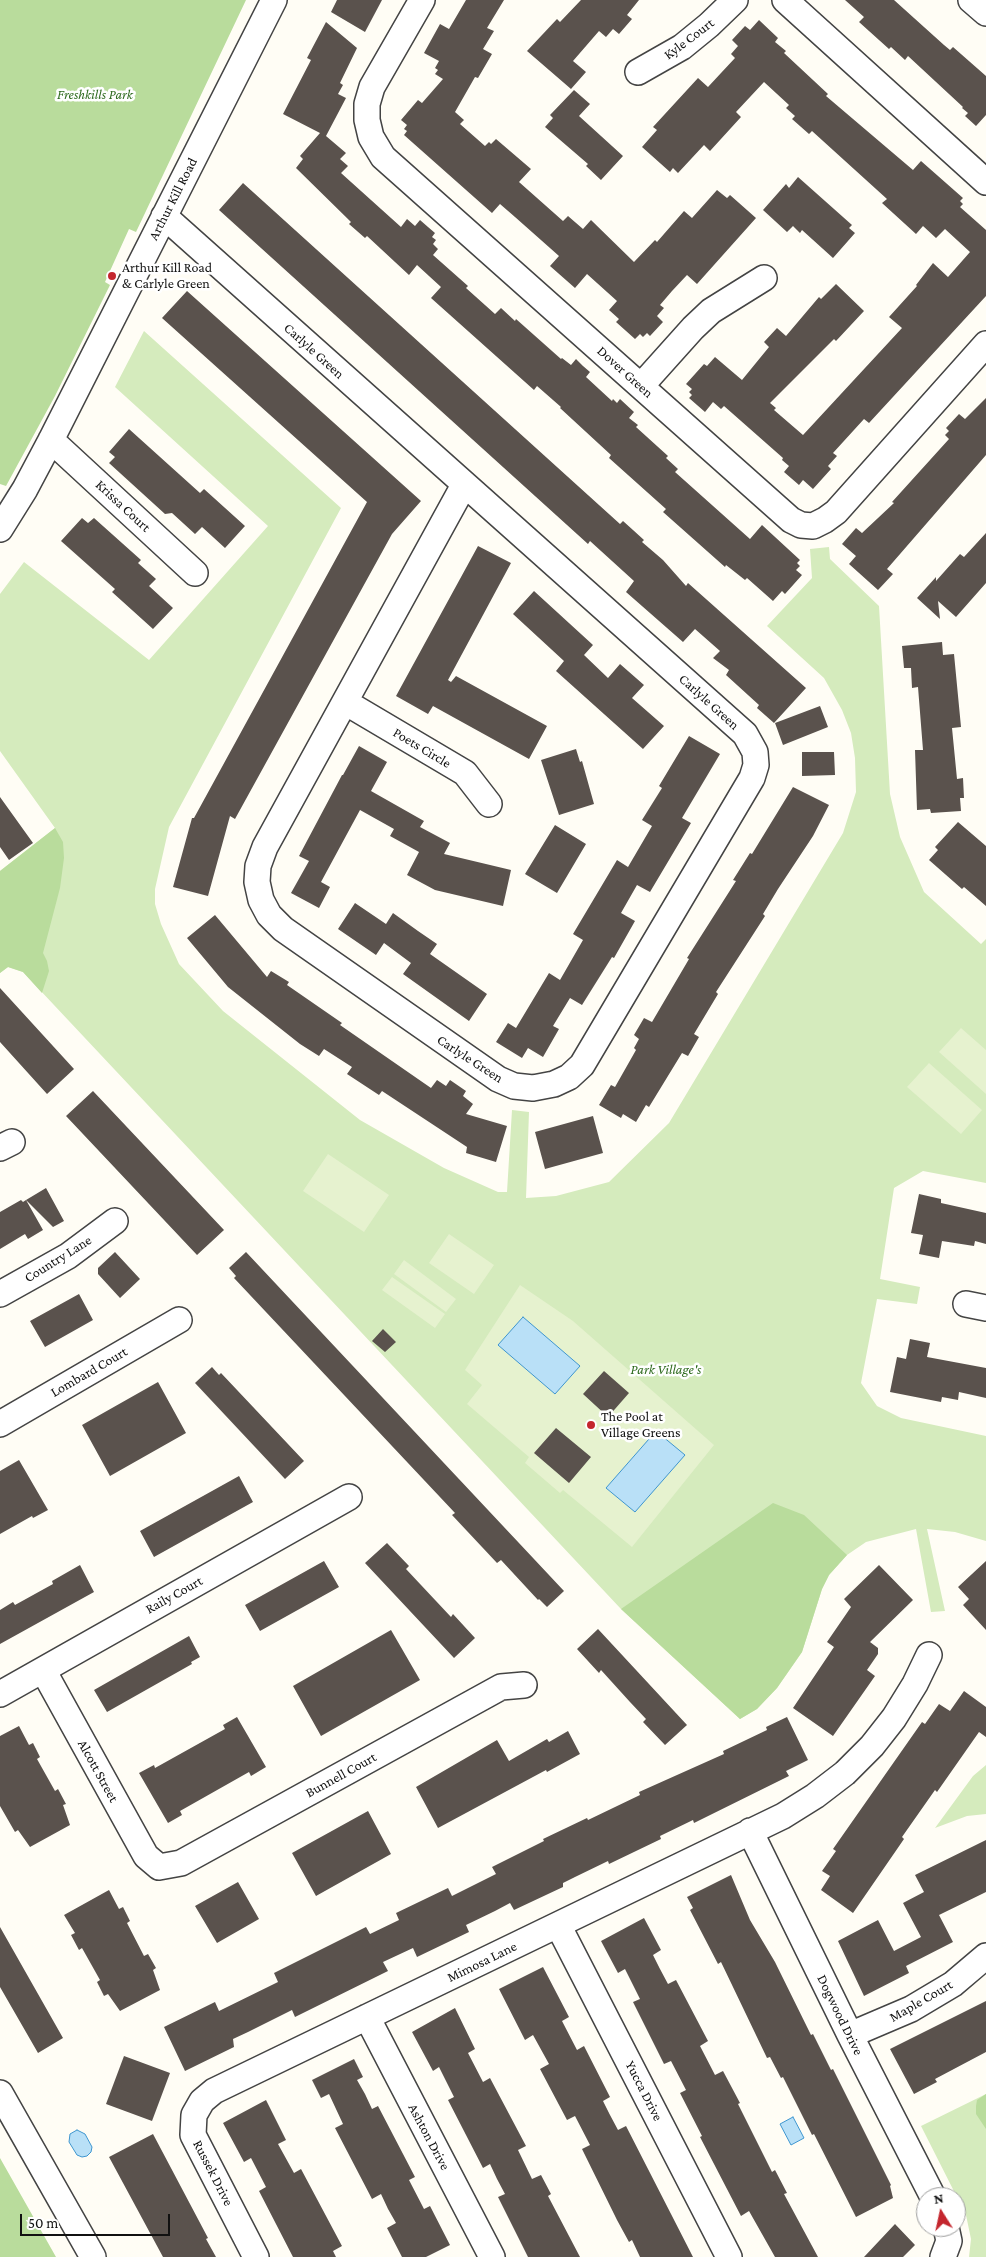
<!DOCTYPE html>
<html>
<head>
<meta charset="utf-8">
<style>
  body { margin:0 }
  #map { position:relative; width:986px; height:2257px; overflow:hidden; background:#fffdf5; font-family:"Crimson Pro",serif }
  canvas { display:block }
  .north { position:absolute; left:916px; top:2187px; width:50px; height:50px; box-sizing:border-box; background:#fff; border:1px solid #a0a0a0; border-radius:50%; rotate:350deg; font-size:14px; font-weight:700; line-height:20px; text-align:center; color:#111 }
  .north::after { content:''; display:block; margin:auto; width:18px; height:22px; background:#c4262e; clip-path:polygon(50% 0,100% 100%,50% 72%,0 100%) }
  .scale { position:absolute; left:20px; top:2214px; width:150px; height:22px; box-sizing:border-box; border:2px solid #111; border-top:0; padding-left:6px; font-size:15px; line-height:18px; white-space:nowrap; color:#111; -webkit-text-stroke:4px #fff; paint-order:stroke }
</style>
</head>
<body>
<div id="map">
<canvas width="986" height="2257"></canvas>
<div class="north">N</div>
<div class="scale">50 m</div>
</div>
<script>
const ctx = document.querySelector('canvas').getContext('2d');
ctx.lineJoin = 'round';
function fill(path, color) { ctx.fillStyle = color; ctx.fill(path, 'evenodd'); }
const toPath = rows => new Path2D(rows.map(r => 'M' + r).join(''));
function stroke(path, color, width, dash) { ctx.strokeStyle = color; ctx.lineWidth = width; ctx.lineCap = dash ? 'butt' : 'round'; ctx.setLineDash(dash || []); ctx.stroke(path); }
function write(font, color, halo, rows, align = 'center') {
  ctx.font = font + ' "Crimson Pro",serif'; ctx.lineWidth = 5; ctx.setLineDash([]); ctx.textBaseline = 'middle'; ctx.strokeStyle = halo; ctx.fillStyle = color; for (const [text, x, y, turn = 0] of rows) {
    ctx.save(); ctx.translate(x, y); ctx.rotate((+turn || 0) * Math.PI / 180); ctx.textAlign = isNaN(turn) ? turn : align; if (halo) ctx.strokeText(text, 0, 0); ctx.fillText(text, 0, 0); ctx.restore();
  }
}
fill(toPath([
  [144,331,341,508,169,827,155,889,155,904,161,924,179,964,223,1011,360,1120,444,1168,498,1192,507,1192,512,1110,529,1112,526,1198,556,1196,609,1182,669,1123,843,833,856,792,855,758,851,733,842,710,824,678,767,626,812,578,810,549,829,547,830,559,879,606,890,794,900,837,924,892,981,944,986,939,986,1183,923,1171,894,1188,880,1279,920,1287,917,1304,877,1299,861,1383,877,1406,901,1418,986,1436,986,1541,955,1532,927,1529,945,1611,931,1612,916,1529,866,1542,847,1555,829,1575,822,1589,802,1652,777,1688,757,1709,740,1719,621,1609,23,972,8,967,0,973,0,871,55,828,0,751,0,594,24,562,149,660,268,526,115,387],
  [986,1765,986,1814,967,1816,935,1828,973,1776],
  [986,2094,986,2257,969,2257,971,2239,966,2215,921,2126]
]), '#d5ebbd');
fill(toPath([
  [0,0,246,0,136,232,129,229,105,282,110,285,55,396,6,486,0,484],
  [55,828,63,842,64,858,60,888,43,953,47,961,49,971,42,993,23,972,8,967,0,973,0,871],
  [773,1503,804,1515,847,1555,829,1575,822,1589,802,1652,777,1688,757,1709,740,1719,621,1609],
  [986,2094,986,2129,976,2114,976,2106,977,2100],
  [0,2158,56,2257,0,2257]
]), '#b9dc9c');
fill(toPath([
  [961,1028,986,1050,986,1094,939,1052],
  [929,1063,982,1110,961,1134,907,1087],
  [328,1154,389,1195,364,1232,303,1191],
  [449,1234,494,1265,474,1294,429,1263],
  [404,1260,456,1299,446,1312,394,1274],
  [392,1277,445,1314,435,1328,382,1290],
  [520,1285,573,1321,714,1445,632,1547,563,1490,560,1493,525,1463,529,1457,467,1404,482,1385,465,1370]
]), '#e6f2cf');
const water = toPath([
  [523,1317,580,1366,555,1394,498,1345,523,1317],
  [656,1431,685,1455,635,1512,606,1488,656,1431],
  [793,2117,804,2138,791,2145,780,2124,793,2117],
  [77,2130,85,2134,92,2147,91,2152,87,2156,82,2157,77,2155,69,2142,70,2134,77,2130]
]);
fill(water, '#b9e0f7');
stroke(water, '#3f96cf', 1);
fill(toPath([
  [337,0,382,0,365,32,331,12],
  [466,0,504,0,487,28,494,31,483,49,492,54,478,78,475,77,455,112,464,120,460,124,485,146,489,142,491,144,496,139,531,169,519,182,563,221,568,216,583,229,591,220,634,262,655,240,657,242,684,211,692,218,717,190,727,198,730,195,756,218,697,284,687,275,672,291,660,305,664,308,657,316,663,322,650,336,647,333,643,337,640,334,635,339,616,322,619,319,609,310,617,301,587,274,575,288,550,266,559,256,515,217,500,204,492,213,404,135,407,131,404,129,407,125,401,120,418,100,422,103,443,79,435,74,438,70,435,68,439,61,424,53,440,24,449,29],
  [581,0,639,0,627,15,632,19,619,34,613,29,606,37,599,31,573,61,586,72,571,89,527,51,557,19,560,22],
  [845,0,894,0,944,45,950,50,953,47,986,76,986,115,976,126,965,116,968,113,962,108,963,107,908,56,905,60,891,47,889,49,859,22,864,17],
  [759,20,778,38,775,42,786,51,784,53,828,94,826,96,913,170,921,161,963,198,960,201,963,204,960,207,986,230,986,296,869,423,864,419,833,453,837,456,828,466,831,469,813,489,803,480,799,485,784,472,789,466,782,460,783,458,724,406,721,409,713,402,705,412,689,398,692,395,689,392,692,389,686,384,704,364,707,366,715,357,742,380,769,347,764,342,777,328,786,336,819,297,821,299,836,284,864,311,836,341,834,339,770,403,776,408,774,410,803,435,902,328,889,317,917,286,916,285,933,263,948,277,970,252,945,229,936,238,923,226,916,234,882,203,887,199,812,131,809,134,792,119,795,116,786,108,789,105,764,82,736,112,741,117,710,151,704,145,678,173,673,168,670,172,642,147,657,130,653,127,698,78,708,87,721,73,735,58,731,54,738,46,732,40,745,26,750,30],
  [326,22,357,48,340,83,343,85,338,94,346,98,326,136,346,153,340,159,348,166,341,173,401,227,407,219,415,226,420,220,428,227,435,233,432,237,436,240,433,244,438,249,433,255,468,286,466,288,495,314,501,308,515,321,516,319,561,359,562,358,571,365,576,359,583,366,590,372,586,377,612,401,613,399,617,403,620,399,634,412,629,418,638,425,636,427,668,456,666,458,678,469,675,472,750,539,762,525,800,560,797,563,800,566,796,570,802,575,785,594,782,591,773,601,747,578,745,580,726,565,725,567,663,512,666,509,609,458,611,455,560,408,561,407,537,386,534,390,431,298,441,287,417,265,409,275,367,236,365,238,349,224,351,222,296,168,303,159,300,156,320,133,283,114,311,60,307,58],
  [574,90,590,104,579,116,623,156,601,180,586,166,588,164,545,127,553,118,550,115],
  [798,177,852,225,849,228,855,233,833,258,802,230,800,233,793,226,787,232,763,210,786,184,789,188],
  [243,183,620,524,623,521,633,530,644,540,642,542,663,560,686,586,688,583,806,688,774,723,757,708,759,705,726,675,729,670,713,658,720,651,695,629,683,642,626,592,634,581,590,541,588,544,219,210],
  [187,291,421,501,392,534,235,819,230,816,208,896,173,887,192,818,194,818,367,502,162,318],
  [986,398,986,455,887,569,893,574,878,590,849,564,856,556,842,544,856,528,862,533,894,503,892,502,949,439,945,435,949,431,946,428,959,414,965,419],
  [129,429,200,493,204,489,245,526,225,548,202,527,195,534,172,513,165,514,109,463,115,457,109,452],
  [82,518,88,523,94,518,141,560,138,563,156,579,149,586,173,608,153,629,112,592,115,589,61,541],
  [986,533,986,583,956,617,938,601,940,619,917,598,936,577,936,581,960,554,964,557],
  [478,546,511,563,448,680,451,682,456,676,547,726,529,759,433,706,428,714,396,696],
  [534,591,593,645,584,655,608,678,620,664,644,685,632,698,664,726,643,749,556,671,564,661,513,614],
  [942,642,943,655,954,654,961,727,952,728,957,779,963,778,964,798,960,798,961,811,931,813,930,809,917,810,915,750,923,750,918,687,912,688,911,668,904,668,902,646],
  [820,706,828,727,783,745,775,723],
  [689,736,720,754,682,818,691,823,650,892,637,885,621,913,635,921,614,958,612,957,582,1005,570,998,553,1026,559,1029,543,1057,528,1048,522,1058,496,1042,508,1023,516,1028,549,973,560,980,583,940,573,934,617,860,628,867,652,826,642,820,662,788,659,786],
  [359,746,387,762,371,791,424,821,420,827,450,843,444,854,511,870,503,906,435,890,407,875,419,852,390,836,394,829,360,810,321,882,330,887,319,908,291,893,309,861,299,856,342,775,343,775],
  [576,749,580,762,582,761,594,804,559,815,541,760],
  [802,752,834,752,835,775,802,776],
  [793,787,829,805,813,836,778,889,763,914,765,916,716,992,718,994,694,1034,699,1037,688,1056,682,1053,649,1107,646,1105,636,1122,623,1114,621,1118,599,1105,611,1085,615,1087,636,1050,634,1048,639,1039,634,1035,644,1018,652,1022,689,959,687,958,736,881,733,880,750,853,752,854],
  [0,797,33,843,9,860,0,847],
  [958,822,986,846,986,906,964,887,962,889,929,860,938,850,935,847],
  [555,825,586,844,557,893,525,874],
  [355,903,386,924,393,913,418,931,437,944,430,954,487,994,469,1021,403,974,411,963,384,943,376,955,338,929],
  [215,915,267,977,271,971,289,982,287,985,342,1023,340,1025,431,1088,437,1080,446,1086,450,1080,466,1091,463,1096,473,1104,466,1114,507,1126,496,1162,466,1153,467,1147,382,1091,379,1095,347,1074,352,1067,324,1049,319,1056,300,1044,228,987,187,938],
  [0,988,74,1069,47,1094,0,1042],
  [93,1091,224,1230,197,1255,66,1116],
  [593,1116,603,1153,545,1169,535,1132],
  [46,1188,64,1221,53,1227,26,1200],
  [919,1194,941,1199,941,1203,986,1213,986,1244,975,1241,974,1246,942,1241,939,1258,919,1254,923,1235,911,1233],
  [21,1200,23,1202,26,1200,43,1230,28,1239,25,1234,0,1249,0,1212],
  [115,1252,140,1279,120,1298,98,1274,98,1268],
  [246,1252,564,1591,547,1607,539,1599,538,1600,501,1560,497,1563,452,1515,455,1513,234,1278,236,1276,229,1268],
  [79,1294,93,1320,45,1347,30,1321],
  [383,1329,396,1342,385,1352,372,1341],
  [910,1339,930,1343,927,1357,986,1368,986,1398,959,1392,958,1400,942,1397,941,1402,890,1392,897,1357,906,1359],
  [212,1367,219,1375,221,1373,304,1461,285,1479,195,1383],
  [604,1371,629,1393,608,1417,583,1394],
  [158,1382,186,1433,110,1476,82,1425],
  [556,1428,591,1457,569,1483,534,1453],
  [19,1460,48,1510,33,1518,32,1516,0,1534,0,1471],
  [239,1476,253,1502,154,1557,140,1531],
  [387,1543,409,1566,406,1569,451,1617,453,1614,475,1638,454,1658,365,1563],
  [324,1561,339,1587,260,1631,245,1605],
  [986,1561,986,1630,963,1605,969,1599,958,1587],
  [80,1565,94,1592,0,1644,0,1610,13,1602,15,1605,53,1584,52,1581],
  [879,1565,913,1600,870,1642,878,1648,878,1654,867,1670,875,1676,833,1736,793,1708,834,1647,827,1642,851,1607,844,1599],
  [598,1629,687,1725,665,1745,643,1722,646,1719,630,1702,601,1670,599,1673,577,1649],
  [391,1630,420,1680,321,1736,293,1686],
  [189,1636,200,1657,191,1662,192,1664,107,1712,94,1690],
  [964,1691,986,1707,986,1737,979,1732,937,1792,935,1790,902,1837,904,1839,853,1913,821,1890,830,1876,822,1871,836,1851,833,1849,922,1722,925,1724,939,1704,950,1711],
  [237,1717,266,1767,251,1776,249,1772,180,1811,182,1815,168,1823,139,1773,154,1765,155,1768,225,1729,223,1725],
  [787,1717,808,1760,786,1771,789,1776,694,1823,693,1820,660,1836,661,1839,609,1864,608,1861,575,1877,563,1883,563,1887,514,1910,510,1903,495,1911,466,1925,469,1932,417,1957,413,1948,383,1962,388,1971,295,2017,292,2010,248,2032,233,2039,234,2047,185,2071,164,2027,215,2002,219,2011,278,1982,274,1973,366,1927,370,1934,399,1920,396,1913,448,1888,452,1896,496,1874,492,1867,544,1841,543,1839,587,1818,588,1820,640,1795,639,1792,724,1754,723,1751,767,1730,766,1727],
  [19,1726,29,1745,33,1743,40,1757,37,1759,55,1791,58,1789,66,1804,63,1805,70,1825,30,1847,18,1830,15,1832,0,1806,0,1736],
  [568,1731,580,1754,547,1772,546,1770,438,1828,416,1787,497,1740,509,1761,547,1739,549,1742],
  [368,1811,391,1854,316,1896,292,1853],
  [986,1840,986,1892,939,1915,953,1942,906,1966,909,1973,864,1996,838,1941,878,1920,894,1951,921,1937,903,1903,924,1892,915,1875],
  [731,1875,750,1920,775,1962,811,2035,813,2034,831,2070,833,2069,891,2185,890,2186,893,2198,856,2217,814,2134,812,2135,783,2077,781,2078,770,2057,767,2058,721,1962,718,1964,690,1910,693,1908,687,1897],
  [238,1882,259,1919,217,1943,195,1906],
  [109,1890,119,1909,123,1907,130,1921,127,1923,144,1956,148,1954,156,1968,153,1970,160,1990,120,2011,108,1994,104,1996,97,1982,100,1980,82,1948,79,1950,71,1935,75,1933,64,1915],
  [644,1918,661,1950,653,1955,660,1969,668,1984,676,1980,708,2041,700,2046,715,2075,723,2071,740,2103,738,2104,772,2172,775,2170,787,2193,784,2194,818,2257,775,2257,749,2211,741,2216,700,2137,702,2136,680,2093,686,2090,671,2061,664,2064,633,2002,640,1999,625,1969,618,1973,601,1941],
  [0,1927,63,2038,38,2053,0,1987],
  [543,1967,569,2017,562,2021,577,2050,584,2046,610,2097,603,2101,610,2115,618,2130,626,2126,693,2257,640,2257,632,2240,629,2242,617,2220,582,2149,590,2145,575,2116,567,2120,540,2069,549,2064,533,2035,525,2040,499,1989],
  [986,2001,986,2052,935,2079,937,2082,914,2094,890,2049],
  [455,2008,475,2049,468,2053,483,2082,490,2078,526,2146,518,2150,532,2179,541,2175,551,2194,548,2196,580,2257,528,2257,498,2197,505,2194,497,2179,490,2164,483,2168,448,2100,454,2097,439,2067,433,2071,412,2032],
  [124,2056,170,2073,152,2121,106,2104],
  [354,2059,363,2077,357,2080,365,2094,372,2109,378,2106,415,2177,409,2180,424,2209,430,2206,450,2245,426,2257,402,2257,387,2228,396,2223,388,2209,381,2194,372,2199,335,2128,343,2124,329,2094,321,2098,312,2080],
  [266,2100,286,2140,278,2144,294,2173,301,2169,342,2246,333,2251,336,2257,293,2257,259,2191,266,2187,251,2158,244,2162,223,2123],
  [153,2134,208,2238,206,2239,216,2257,163,2257,109,2157],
  [895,2224,915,2245,903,2257,864,2257]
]), '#5a524d');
const minor = toPath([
  [422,0,372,87,367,104,367,120,371,137,383,157,791,520,801,525,813,526,825,520,836,512,986,344],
  [785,0,986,182],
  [971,0,986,13],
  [638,72,682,47,709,25,735,0],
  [164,216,745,734,755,752,756,765,752,778,582,1065,569,1077,554,1084,533,1088,514,1086,498,1079,283,929,269,915,261,900,257,882,258,866,265,847,464,485],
  [641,386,693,328,711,311,764,278],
  [51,440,195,573],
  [0,529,25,489,51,440,274,0],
  [345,702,465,773,489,804],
  [0,1148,12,1142],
  [0,1294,68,1256,115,1221],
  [966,1304,986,1308],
  [0,1424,179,1320],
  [43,1670,146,1856,159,1867,181,1863,501,1687,524,1685],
  [0,1694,349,1497],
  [750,1831,850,2035,933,2197],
  [558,1925,729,2257],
  [367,2017,492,2257],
  [850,2035,911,2009,953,1984,986,1956],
  [0,2093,93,2257],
  [256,2257,193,2135,194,2115,202,2101,214,2091,783,1816,815,1796,845,1773,872,1746,894,1718,915,1684,929,1655],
  [943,2257,949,2241,946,2227]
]);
stroke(minor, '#444', 28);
stroke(minor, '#fff', 25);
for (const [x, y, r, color] of [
  [112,276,5,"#c4262e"],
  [591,1425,5,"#c4262e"]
]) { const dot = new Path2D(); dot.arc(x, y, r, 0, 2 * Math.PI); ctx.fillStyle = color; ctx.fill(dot); stroke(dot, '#fff', 2); }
write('14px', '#111', '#fff', [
  ["Kyle Court",689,39,-37],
  ["Arthur Kill Road",173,199,-63],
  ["Carlyle Green",314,351,42],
  ["Dover Green",625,372,42],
  ["Krissa Court",123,506,43],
  ["Carlyle Green",709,702,42],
  ["Poets Circle",422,748,31],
  ["Carlyle Green",470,1059,33],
  ["Country Lane",58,1259,-32],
  ["Lombard Court",89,1372,-30],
  ["Raily Court",174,1595,-29],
  ["Alcott Street",98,1771,61],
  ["Bunnell Court",341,1775,-29],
  ["Mimosa Lane",482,1962,-26],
  ["Maple Court",921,2001,-30],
  ["Dogwood Drive",840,2015,64],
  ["Yucca Drive",644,2091,63],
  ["Ashton Drive",429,2137,62],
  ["Russek Drive",213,2173,63]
]);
write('italic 14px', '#2f6b1f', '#fff', [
  ["Freshkills Park",95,95],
  ["Park Village's",666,1370]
]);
write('14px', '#111', '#fff', [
  ["Arthur Kill Road",122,268],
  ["& Carlyle Green",122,284],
  ["The Pool at",601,1417],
  ["Village Greens",601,1433]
], 'left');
</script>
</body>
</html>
